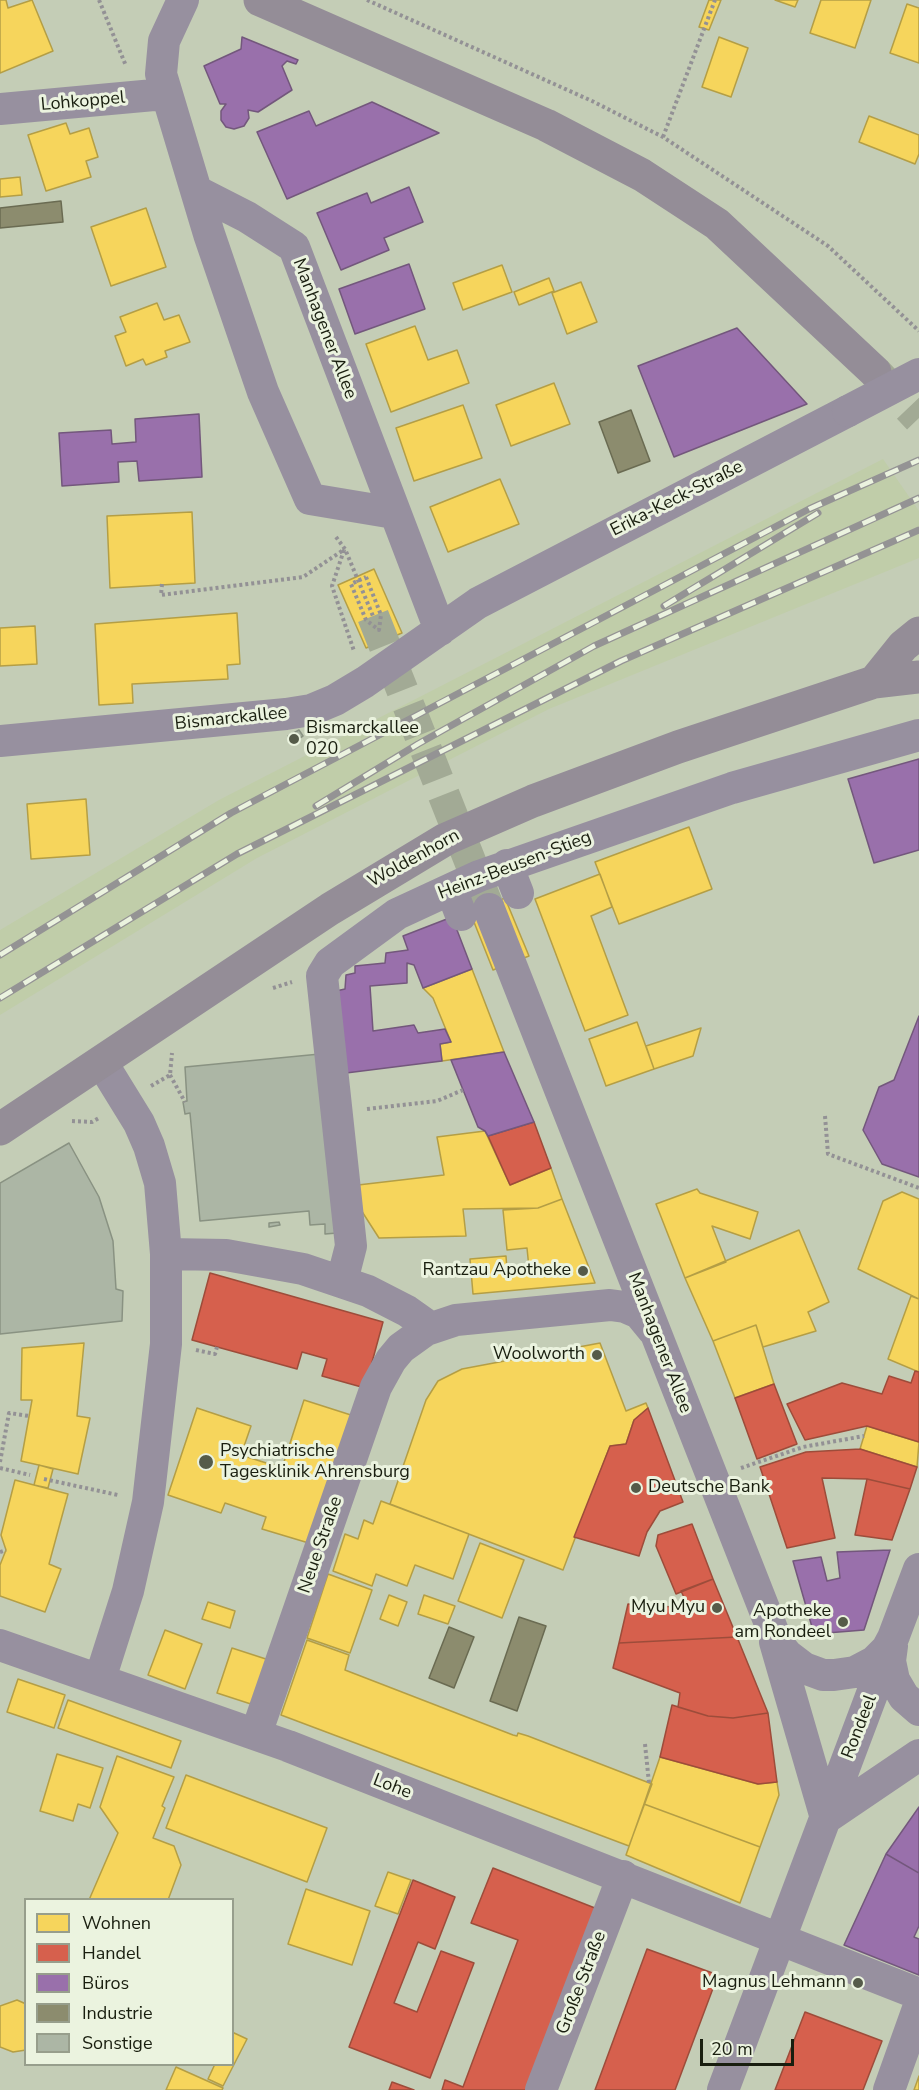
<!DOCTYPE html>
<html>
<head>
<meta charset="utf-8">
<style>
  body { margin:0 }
  #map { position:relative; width:919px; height:2090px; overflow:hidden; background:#c4cdb6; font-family:"Nunito Sans",sans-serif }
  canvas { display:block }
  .legend { position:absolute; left:24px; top:1898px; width:210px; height:168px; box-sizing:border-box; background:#ebf3df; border:2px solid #979e8c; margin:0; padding:8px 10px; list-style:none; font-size:18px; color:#191e0f }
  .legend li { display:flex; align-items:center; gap:12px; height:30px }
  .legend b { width:30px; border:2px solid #979e8c }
  .scale { position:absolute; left:700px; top:2039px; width:94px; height:27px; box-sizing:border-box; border:3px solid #191e0f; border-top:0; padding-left:8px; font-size:18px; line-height:21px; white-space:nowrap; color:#191e0f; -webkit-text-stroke:4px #ebf3df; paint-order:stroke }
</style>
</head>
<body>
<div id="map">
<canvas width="919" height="2090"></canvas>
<ul class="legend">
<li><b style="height:16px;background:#f6d55c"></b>Wohnen</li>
<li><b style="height:16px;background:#d6604d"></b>Handel</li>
<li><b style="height:16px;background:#9970ab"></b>Büros</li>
<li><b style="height:16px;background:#8c8c6e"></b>Industrie</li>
<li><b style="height:16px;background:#acb6a5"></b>Sonstige</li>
</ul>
<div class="scale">20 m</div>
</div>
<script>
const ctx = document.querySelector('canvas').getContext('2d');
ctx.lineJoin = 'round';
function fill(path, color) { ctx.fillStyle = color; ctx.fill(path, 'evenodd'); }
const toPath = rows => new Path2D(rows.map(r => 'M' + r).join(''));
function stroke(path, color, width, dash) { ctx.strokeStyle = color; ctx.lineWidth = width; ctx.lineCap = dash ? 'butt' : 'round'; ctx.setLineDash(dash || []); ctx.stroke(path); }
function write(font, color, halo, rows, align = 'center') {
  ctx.font = font + ' "Nunito Sans",sans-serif'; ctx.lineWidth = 6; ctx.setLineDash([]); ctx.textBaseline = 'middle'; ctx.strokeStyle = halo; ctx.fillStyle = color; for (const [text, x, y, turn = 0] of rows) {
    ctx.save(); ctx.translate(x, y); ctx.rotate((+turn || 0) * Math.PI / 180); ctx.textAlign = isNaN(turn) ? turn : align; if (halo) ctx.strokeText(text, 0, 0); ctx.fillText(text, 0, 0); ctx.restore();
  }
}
fill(toPath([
  [883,459,919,511,919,558,549,709,257,858,0,1015,0,930,219,800]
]), '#c0cda9');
const homes = toPath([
  [0,0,6,0,8,8,32,0,53,51,0,73,0,0],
  [709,0,721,0,709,30,699,27,709,0],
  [775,0,798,0,795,7,775,0],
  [821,0,871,0,855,48,810,33,821,0],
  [907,4,919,8,919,63,890,53,907,4],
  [719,37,748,48,731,97,702,87,719,37],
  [869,116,919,135,919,154,915,164,859,142,869,116],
  [66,123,70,134,89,128,98,157,86,161,91,177,46,191,28,135,66,123],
  [20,177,22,195,0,197,0,179,20,177],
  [146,208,166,267,111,286,91,227,146,208],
  [502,265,512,292,463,310,453,283,502,265],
  [549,278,554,291,519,305,514,292,549,278],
  [581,282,597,322,567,334,552,293,581,282],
  [157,303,164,320,179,315,190,342,165,351,167,357,146,365,143,359,126,366,115,336,126,332,120,317,157,303],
  [415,326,428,360,457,350,469,383,391,412,366,344,415,326],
  [554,383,570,424,511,446,496,405,554,383],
  [463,405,482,458,414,481,396,428,463,405],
  [500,479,519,524,448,552,430,507,500,479],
  [192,512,195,583,110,588,107,516,192,512],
  [374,569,402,633,366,648,338,585,374,569],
  [237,613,240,664,227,665,228,679,132,684,133,703,99,705,95,624,237,613],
  [35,626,37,664,0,666,0,628,35,626],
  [86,799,90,855,31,859,27,804,86,799],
  [689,827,712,889,619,924,595,862,689,827],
  [600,874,612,907,591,916,628,1015,585,1031,535,899,600,874],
  [505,898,529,956,493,970,470,912,505,898],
  [472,969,504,1052,442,1061,440,1044,451,1042,433,998,423,988,472,969],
  [637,1022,654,1069,606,1086,589,1039,637,1022],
  [701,1028,693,1056,654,1069,646,1046,701,1028],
  [485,1131,510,1185,551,1168,562,1199,538,1208,463,1209,466,1236,379,1238,361,1210,358,1185,444,1175,437,1137,485,1131],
  [697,1189,700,1193,758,1212,750,1239,712,1226,726,1262,685,1278,656,1204,697,1189],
  [902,1192,919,1199,919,1299,858,1269,883,1201,902,1192],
  [562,1199,595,1283,473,1294,470,1259,506,1256,507,1270,529,1268,527,1248,507,1250,503,1210,538,1208,562,1199],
  [799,1230,829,1302,808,1312,816,1331,763,1347,756,1325,713,1341,685,1278,799,1230],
  [911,1296,919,1299,919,1372,888,1359,911,1296],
  [756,1325,774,1384,735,1398,713,1341,756,1325],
  [84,1343,77,1416,90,1418,78,1474,21,1461,32,1400,21,1400,22,1348,84,1343],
  [600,1343,626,1411,646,1403,648,1408,634,1420,626,1444,610,1446,563,1570,390,1504,426,1400,438,1381,462,1369,600,1343],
  [304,1400,354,1416,312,1544,262,1529,266,1517,225,1503,221,1513,168,1495,197,1408,251,1426,241,1455,282,1468,304,1400],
  [867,1426,919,1442,917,1467,860,1449,867,1426],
  [39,1465,53,1469,48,1488,34,1485,39,1465],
  [15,1480,68,1494,49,1564,61,1569,45,1612,0,1596,0,1565,6,1550,1,1535,15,1480],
  [381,1501,469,1534,453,1579,415,1565,407,1586,376,1574,372,1586,333,1571,345,1534,358,1539,364,1520,373,1524,381,1501],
  [480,1543,524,1560,502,1618,458,1601,480,1543],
  [328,1574,372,1590,350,1653,307,1638,328,1574],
  [389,1595,407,1602,398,1626,380,1619,389,1595],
  [424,1595,455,1606,448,1624,418,1614,424,1595],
  [208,1602,235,1611,230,1628,202,1619,208,1602],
  [165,1630,202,1644,185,1689,148,1675,165,1630],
  [307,1640,349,1655,345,1670,513,1735,517,1736,518,1733,528,1736,652,1784,629,1846,281,1715,307,1640],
  [232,1648,272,1661,257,1706,217,1693,232,1648],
  [18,1679,65,1695,54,1728,7,1712,18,1679],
  [68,1700,181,1741,171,1768,58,1728,68,1700],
  [57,1754,103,1768,90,1808,78,1804,73,1821,40,1811,57,1754],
  [117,1756,174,1777,162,1806,165,1808,153,1838,174,1846,181,1865,168,1900,89,1900,118,1833,100,1807,117,1756],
  [660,1757,758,1784,777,1782,779,1795,760,1847,644,1804,660,1757],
  [186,1775,327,1828,307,1882,166,1828,186,1775],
  [644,1804,760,1847,740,1903,626,1855,644,1804],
  [388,1872,411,1880,398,1914,375,1906,388,1872],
  [306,1889,370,1911,352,1965,288,1944,306,1889],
  [17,2000,26,2004,26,2050,13,2052,0,2047,0,2006,17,2000],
  [232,2032,247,2039,223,2086,208,2079,215,2064,232,2064,232,2032],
  [176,2067,223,2088,222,2090,166,2090,176,2067],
  [919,2076,919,2090,914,2090,919,2076]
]);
fill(homes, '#f6d55c');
stroke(homes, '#b49e45', 1.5);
const shops = toPath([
  [534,1122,551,1168,510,1185,488,1136,534,1122],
  [210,1273,383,1322,365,1388,322,1376,327,1359,302,1352,297,1369,192,1340,210,1273],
  [915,1371,919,1372,919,1442,867,1426,805,1440,787,1404,842,1383,882,1394,889,1376,911,1383,915,1371],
  [774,1384,797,1444,757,1459,735,1398,774,1384],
  [648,1408,683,1502,660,1511,647,1532,639,1556,574,1537,610,1446,626,1444,634,1420,648,1408],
  [860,1449,917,1467,910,1489,867,1479,822,1478,835,1538,787,1548,760,1467,806,1452,860,1449],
  [867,1479,910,1489,892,1540,855,1535,867,1479],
  [692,1524,713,1579,676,1594,656,1546,658,1535,692,1524],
  [713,1579,737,1637,619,1643,628,1604,689,1608,681,1591,713,1579],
  [737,1637,768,1713,733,1718,708,1716,678,1707,680,1693,613,1668,619,1643,737,1637],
  [672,1705,708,1716,733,1718,768,1713,777,1782,758,1784,660,1757,672,1705],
  [493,1868,600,1910,530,2090,442,2090,445,2080,463,2087,518,1940,471,1923,493,1868],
  [413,1880,455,1897,435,1949,418,1942,394,2003,417,2012,441,1951,474,1963,430,2078,349,2047,413,1880],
  [647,1949,718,1975,675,2090,595,2090,647,1949],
  [805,2012,882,2041,863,2090,775,2090,805,2012],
  [392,2082,414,2090,389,2090,392,2082]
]);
fill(shops, '#d6604d');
stroke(shops, '#9d4c3a', 1.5);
const offices = toPath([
  [242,37,298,60,296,64,287,61,282,66,292,90,258,112,248,110,249,118,244,126,234,129,226,127,221,120,221,111,226,104,220,104,204,66,241,49,242,37],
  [372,102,439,133,287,199,257,132,309,111,316,126,372,102],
  [409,187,423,222,384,238,389,250,341,270,317,213,367,193,371,203,409,187],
  [409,264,425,309,355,334,339,289,409,264],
  [737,328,807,404,674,457,638,366,737,328],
  [199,414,202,477,139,481,137,461,118,462,119,482,62,486,59,433,111,430,112,444,136,442,135,419,199,414],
  [919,759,919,850,874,863,848,779,919,759],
  [452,917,472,969,423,988,414,965,407,963,407,983,370,986,373,1031,414,1025,418,1033,445,1029,451,1042,440,1044,442,1061,346,1073,336,991,345,989,346,975,355,973,355,966,385,963,386,953,408,950,403,936,452,917],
  [919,1016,919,1177,882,1164,863,1130,879,1087,894,1080,919,1016],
  [504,1052,534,1122,488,1136,485,1131,478,1127,451,1060,504,1052],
  [890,1550,864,1630,814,1634,793,1561,821,1557,827,1581,840,1578,837,1552,890,1550],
  [919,1807,919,1873,886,1854,919,1807],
  [886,1854,919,1873,919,1926,914,1937,919,1939,919,1975,844,1945,886,1854]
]);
fill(offices, '#9970ab');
stroke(offices, '#73577c', 1.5);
const industry = toPath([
  [61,201,63,222,0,228,0,208,61,201],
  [631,410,650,461,618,473,599,422,631,410],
  [519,1617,546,1626,517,1711,490,1701,519,1617],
  [449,1627,474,1637,454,1688,429,1678,449,1627]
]);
fill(industry, '#8c8c6e');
stroke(industry, '#6a6b52', 1.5);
const building = toPath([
  [299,730,303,736,292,743,288,736,299,730],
  [320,1054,337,1233,325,1234,325,1224,310,1225,309,1211,200,1221,190,1113,185,1114,183,1102,187,1101,185,1067,320,1054],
  [69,1143,99,1197,113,1241,116,1289,123,1291,122,1321,0,1334,0,1183,69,1143],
  [279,1222,280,1225,269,1227,269,1223,279,1222]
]);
fill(building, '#acb6a5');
stroke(building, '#899282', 1.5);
stroke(toPath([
  [373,616,489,909]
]), '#a2aa95', 32, [32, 16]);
stroke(toPath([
  [875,372,919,418]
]), '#a2aa95', 33, [33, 16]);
stroke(toPath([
  [99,0,126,66],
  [367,0,592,101,663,137,828,246,919,331],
  [663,137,715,0],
  [336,537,345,549,373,616],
  [344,550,332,586,354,651],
  [366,577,381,615,379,630,366,620,351,584,366,577],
  [162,584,161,595,303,577,345,549],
  [273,988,292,982],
  [170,1075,185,1102],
  [151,1086,170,1075,172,1053],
  [367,1109,437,1101,463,1090],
  [825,1116,828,1154,919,1188],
  [72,1121,92,1122,99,1118],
  [196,1350,215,1354,217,1347],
  [0,1462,9,1413,29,1416],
  [0,1468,30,1475],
  [741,1468,803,1447,864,1436],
  [44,1479,118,1495],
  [0,1552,6,1550],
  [645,1744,649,1783]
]), '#939195', 4, [3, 3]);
stroke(toPath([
  [183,0,164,41,161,74,209,234,263,392,310,499,394,513],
  [0,109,165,94],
  [198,192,247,217,294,247,440,630],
  [0,741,286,714,311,710,335,700,365,682,478,603,848,411],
  [507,865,518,893],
  [451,889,461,915],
  [489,909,778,1644,787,1655,804,1668,823,1675,834,1675,855,1672,874,1662,887,1649,894,1636],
  [166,1254,226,1255,303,1269,368,1291,407,1311,431,1328],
  [342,1281,351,1246,322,976,330,963,397,914,479,876,732,788,919,735],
  [775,1642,826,1818,919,1755],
  [0,1645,288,1746,919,1994],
  [892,1646,890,1661,894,1680,904,1697,919,1710],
  [100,1679,128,1591,148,1502,166,1344,166,1254,160,1183,149,1146,139,1123,102,1063],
  [256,1734,376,1387,391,1360,401,1348,426,1330,456,1320,610,1305,625,1307,639,1313,653,1330],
  [541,2090,623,1876],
  [723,2090,919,1569],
  [889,2090,919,2006]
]), '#97909f', 32);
stroke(toPath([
  [260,0,546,125,642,175,717,224,875,372],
  [874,682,903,646,919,633],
  [0,1129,330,909,446,839,533,801,678,747,874,682,919,677]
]), '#948d97', 33);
const rail = toPath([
  [664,606,818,513],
  [316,806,418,744,594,646,919,498],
  [0,955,231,813,809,509,919,460],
  [0,998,237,854,621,661,919,530]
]);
stroke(rail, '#949394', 7);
stroke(rail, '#ebf3df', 4.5, [14]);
stroke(toPath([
  [848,411,919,374]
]), '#97909f', 32);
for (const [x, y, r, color] of [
  [294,739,6,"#555b49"],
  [583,1271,6,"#555b49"],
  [597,1355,6,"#555b49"],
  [206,1462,8,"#555b49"],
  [636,1488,6,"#555b49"],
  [717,1608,6,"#555b49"],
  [843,1622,6,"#555b49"],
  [858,1983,6,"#555b49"]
]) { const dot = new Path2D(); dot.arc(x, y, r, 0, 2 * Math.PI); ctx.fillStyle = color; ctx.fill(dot); stroke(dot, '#ebf3df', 2); }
write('18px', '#191e0f', '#ebf3df', [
  ["Lohkoppel",83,102,-5],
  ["Manhagener Allee",324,329,69],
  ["Erika-Keck-Straße",677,499,-27],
  ["Bismarckallee",231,719,-6],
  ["Woldenhorn",414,859,-29],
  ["Heinz-Beusen-Stieg",515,866,-21],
  ["Manhagener Allee",659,1343,69],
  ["Neue Straße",321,1545,-71],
  ["Rondeel",860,1727,-69],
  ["Lohe",392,1787,21],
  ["Große Straße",582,1983,-69]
]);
write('18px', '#191e0f', '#ebf3df', [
  ["Bismarckallee",306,729,"left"],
  ["020",306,750,"left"],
  ["Rantzau Apotheke",571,1271],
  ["Woolworth",585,1355],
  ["Psychiatrische",220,1452,"left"],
  ["Tagesklinik Ahrensburg",220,1473,"left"],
  ["Deutsche Bank",648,1488,"left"],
  ["Myu Myu",705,1608],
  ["Apotheke",831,1612],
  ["am Rondeel",831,1633],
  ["Magnus Lehmann",846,1983]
], 'right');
</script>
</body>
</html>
